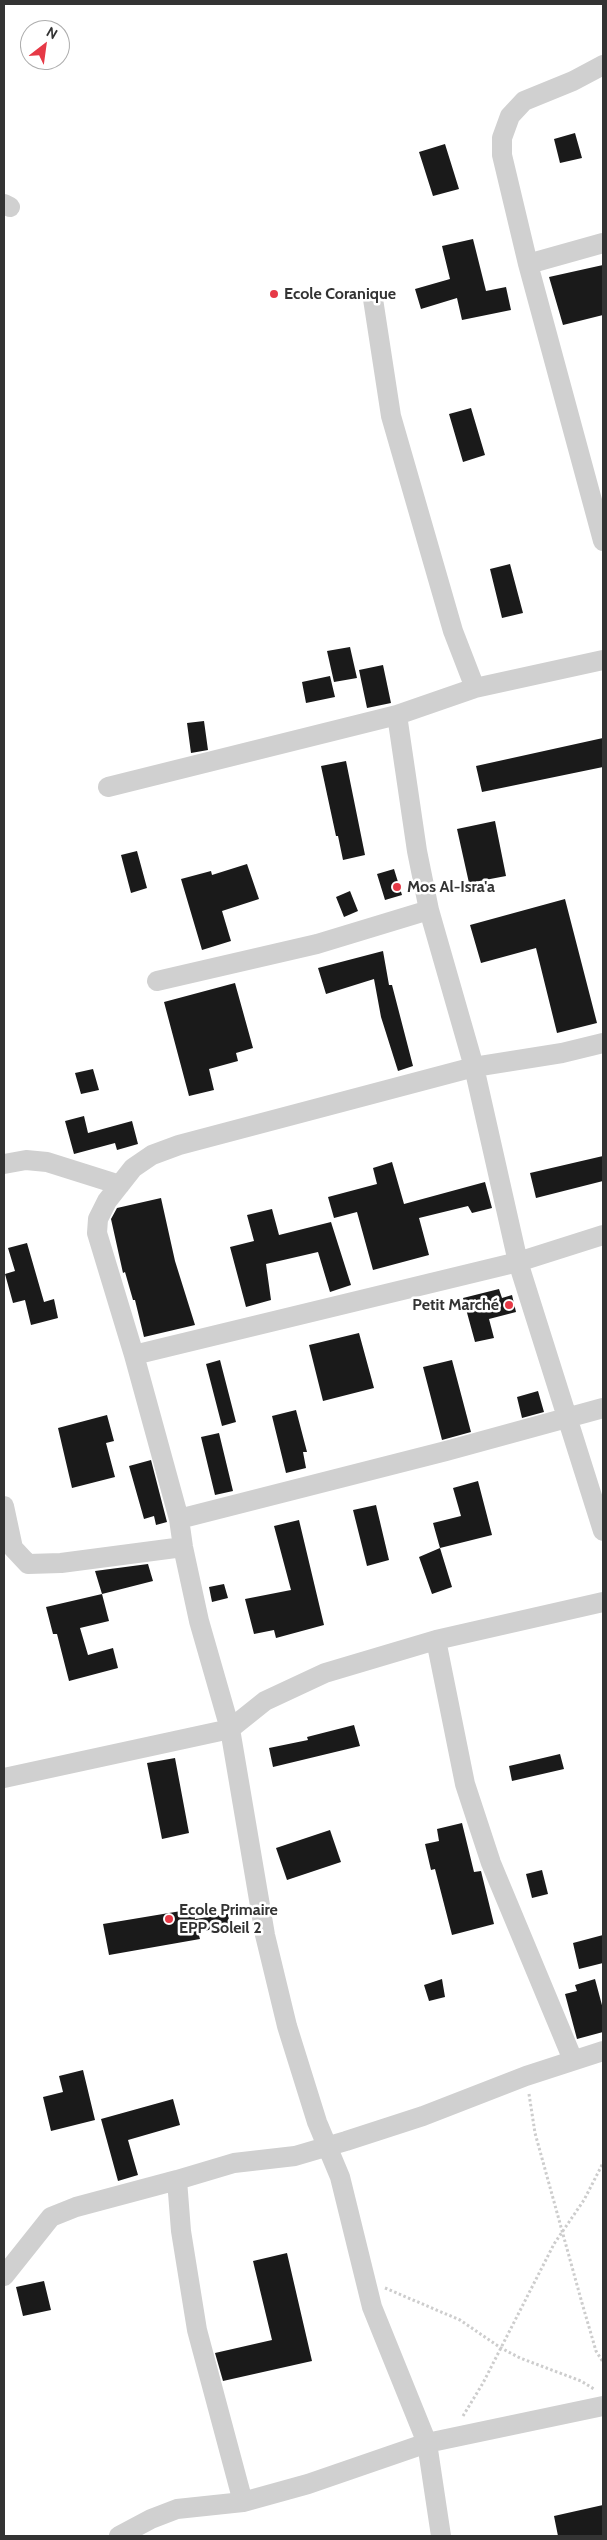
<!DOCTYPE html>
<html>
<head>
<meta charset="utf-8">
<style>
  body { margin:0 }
  #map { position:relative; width:607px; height:2540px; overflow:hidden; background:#fff; font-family:Cabin,sans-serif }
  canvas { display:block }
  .frame { position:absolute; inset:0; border:5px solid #333; pointer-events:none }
  .north { position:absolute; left:20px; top:20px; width:50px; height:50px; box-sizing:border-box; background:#fff; border:1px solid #adadad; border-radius:50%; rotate:30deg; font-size:14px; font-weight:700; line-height:20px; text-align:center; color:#333 }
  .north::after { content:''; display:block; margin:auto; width:18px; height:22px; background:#e63946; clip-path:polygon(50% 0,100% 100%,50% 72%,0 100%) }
</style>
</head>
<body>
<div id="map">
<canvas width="607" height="2540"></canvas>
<div class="frame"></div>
<div class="north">N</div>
</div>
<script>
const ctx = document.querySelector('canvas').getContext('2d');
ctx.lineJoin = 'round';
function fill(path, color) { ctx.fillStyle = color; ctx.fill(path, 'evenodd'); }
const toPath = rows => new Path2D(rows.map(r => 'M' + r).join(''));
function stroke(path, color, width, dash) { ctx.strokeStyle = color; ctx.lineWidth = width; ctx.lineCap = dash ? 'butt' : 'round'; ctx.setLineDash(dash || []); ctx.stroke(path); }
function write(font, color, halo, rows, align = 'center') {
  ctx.font = font + ' Cabin,sans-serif'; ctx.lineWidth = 5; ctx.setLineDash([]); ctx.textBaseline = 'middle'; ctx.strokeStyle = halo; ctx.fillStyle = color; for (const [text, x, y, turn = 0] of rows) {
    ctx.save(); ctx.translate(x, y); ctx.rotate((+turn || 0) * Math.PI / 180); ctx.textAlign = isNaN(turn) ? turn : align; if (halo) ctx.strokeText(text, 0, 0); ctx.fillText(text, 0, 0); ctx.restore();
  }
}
fill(toPath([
  [575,133,582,158,560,163,554,139],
  [445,144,459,189,433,196,419,152],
  [473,239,486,291,506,287,511,310,462,320,457,298,421,309,415,289,450,279,442,246],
  [603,265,603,315,563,325,549,277],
  [471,408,485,455,463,462,449,414],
  [510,564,523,613,502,618,490,569],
  [350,647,357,678,334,682,327,651],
  [383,665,391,703,367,708,359,670],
  [330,676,335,697,306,703,302,682],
  [204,721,208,750,191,753,187,723],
  [603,738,603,767,482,792,476,766],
  [346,761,365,855,343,860,338,836,336,836,321,766],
  [495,821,506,876,469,883,457,829],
  [137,851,147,888,131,893,121,855],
  [247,864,259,899,222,911,231,941,202,950,181,879,211,871,212,875],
  [394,869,402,895,385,900,377,874],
  [350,891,358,911,344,917,336,897],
  [565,899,597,1023,557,1033,536,948,481,963,470,925],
  [383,951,389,985,392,985,413,1066,398,1071,381,1017,374,979,326,994,318,968],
  [235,983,253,1048,236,1053,238,1061,209,1069,214,1090,189,1096,164,1002],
  [93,1069,99,1090,81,1094,75,1073],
  [84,1116,88,1133,132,1121,138,1144,117,1150,115,1143,74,1154,65,1121],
  [603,1156,603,1181,536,1198,530,1173],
  [392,1162,404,1204,485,1182,492,1208,472,1213,468,1206,419,1218,429,1255,373,1270,357,1212,334,1218,328,1197,377,1184,373,1168],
  [161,1198,175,1261,195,1325,144,1337,135,1300,133,1300,125,1272,123,1273,111,1219,117,1208],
  [272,1209,279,1235,331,1222,351,1285,330,1292,318,1252,266,1264,271,1300,246,1307,230,1247,254,1241,247,1215],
  [27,1243,44,1302,54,1299,58,1318,31,1325,25,1300,13,1303,5,1274,15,1271,8,1248],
  [499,1289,502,1298,512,1295,516,1312,489,1319,494,1338,475,1342,463,1298],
  [359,1333,374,1388,323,1401,309,1345],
  [220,1360,236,1422,222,1426,206,1364],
  [452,1360,471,1432,442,1440,423,1367],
  [538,1391,544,1412,522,1418,517,1397],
  [296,1410,307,1452,303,1452,306,1468,286,1473,272,1416],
  [107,1415,114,1441,106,1443,115,1477,72,1488,58,1428],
  [219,1433,233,1491,215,1495,201,1437],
  [151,1460,167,1522,156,1525,154,1516,144,1519,129,1466],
  [478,1481,492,1535,440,1548,433,1523,461,1516,453,1488],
  [376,1505,389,1560,367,1566,353,1510],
  [299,1520,324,1625,276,1638,274,1630,254,1634,245,1599,291,1590,274,1526],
  [440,1548,452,1587,432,1594,419,1557],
  [148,1564,153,1581,102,1594,95,1571],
  [224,1584,228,1598,212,1602,209,1587],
  [102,1594,109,1621,80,1628,88,1655,113,1648,118,1668,69,1681,57,1634,53,1634,46,1607],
  [354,1725,360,1746,273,1767,269,1748,308,1740,307,1737],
  [560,1754,564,1769,512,1781,509,1766],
  [175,1758,189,1833,162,1839,147,1763],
  [462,1823,474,1872,481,1871,494,1924,452,1935,435,1869,431,1870,425,1844,439,1841,437,1829],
  [330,1830,341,1862,287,1880,276,1848],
  [542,1870,548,1894,532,1898,526,1874],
  [193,1909,195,1919,228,1914,230,1926,198,1932,200,1939,109,1955,103,1924],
  [603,1935,603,1963,579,1969,573,1943],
  [442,1979,445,1997,429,2001,424,1985],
  [595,1979,603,2009,603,2032,577,2039,565,1994,577,1991,575,1985],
  [83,2070,95,2120,51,2131,43,2097,63,2092,59,2076],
  [173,2099,180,2125,128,2140,138,2175,118,2181,101,2119],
  [287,2253,312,2361,223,2381,215,2353,272,2340,253,2261],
  [44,2281,51,2310,23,2316,16,2287],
  [603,2505,603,2536,558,2536,554,2516]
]), '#1a1a1a');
stroke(toPath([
  [529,2094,535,2133,582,2303,596,2351,603,2362],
  [385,2288,460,2320,501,2348,520,2358,581,2381,594,2389],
  [463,2416,483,2383,554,2244,584,2200,603,2163]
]), '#cdcdcd', 3, [2.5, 2.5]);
stroke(toPath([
  [603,65,573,81,524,101,510,116,502,138,502,155,528,264,603,541],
  [4,204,10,207],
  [528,264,603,243],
  [475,688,603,660],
  [108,787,397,715,475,688,453,631,391,416,373,299],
  [157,981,317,944,429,910,417,851,397,715],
  [603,1043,562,1053,474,1067,518,1262,603,1531],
  [4,1164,26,1160,47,1162,120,1185],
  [134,1355,518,1262,603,1235],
  [4,1506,13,1548,28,1564,61,1563,183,1547],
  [179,1519,446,1451,603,1408],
  [436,1640,465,1784,491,1863,573,2060],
  [4,1778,230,1729,265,1701,325,1673,436,1640,603,1602],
  [4,2276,51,2217,76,2207,177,2180],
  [243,2502,197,2330,181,2231,177,2180,234,2163,295,2156,346,2141,423,2116,526,2076,603,2051],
  [119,2536,151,2519,177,2509,243,2502,308,2484,427,2443,372,2307,340,2177,317,2122,287,2026,265,1935,230,1729,199,1621,183,1547,179,1519,134,1355,97,1233,98,1219,107,1201,133,1168,152,1155,179,1145,474,1067,429,910],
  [441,2536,427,2443,603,2406]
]), '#d0d0d0', 20);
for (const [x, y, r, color] of [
  [274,294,5,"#e63946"],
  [397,887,5,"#e63946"],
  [509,1305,5,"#e63946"],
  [169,1919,5,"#e63946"]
]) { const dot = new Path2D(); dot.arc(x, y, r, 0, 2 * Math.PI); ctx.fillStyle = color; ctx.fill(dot); stroke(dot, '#fff', 2); }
write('bold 16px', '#333', '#fff', [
  ["Ecole Coranique",284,294],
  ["Mos Al-Isra'a",407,887],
  ["Petit Marché",499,1305,"right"],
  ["Ecole Primaire",179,1910],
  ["EPP Soleil 2",179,1928]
], 'left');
</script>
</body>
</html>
